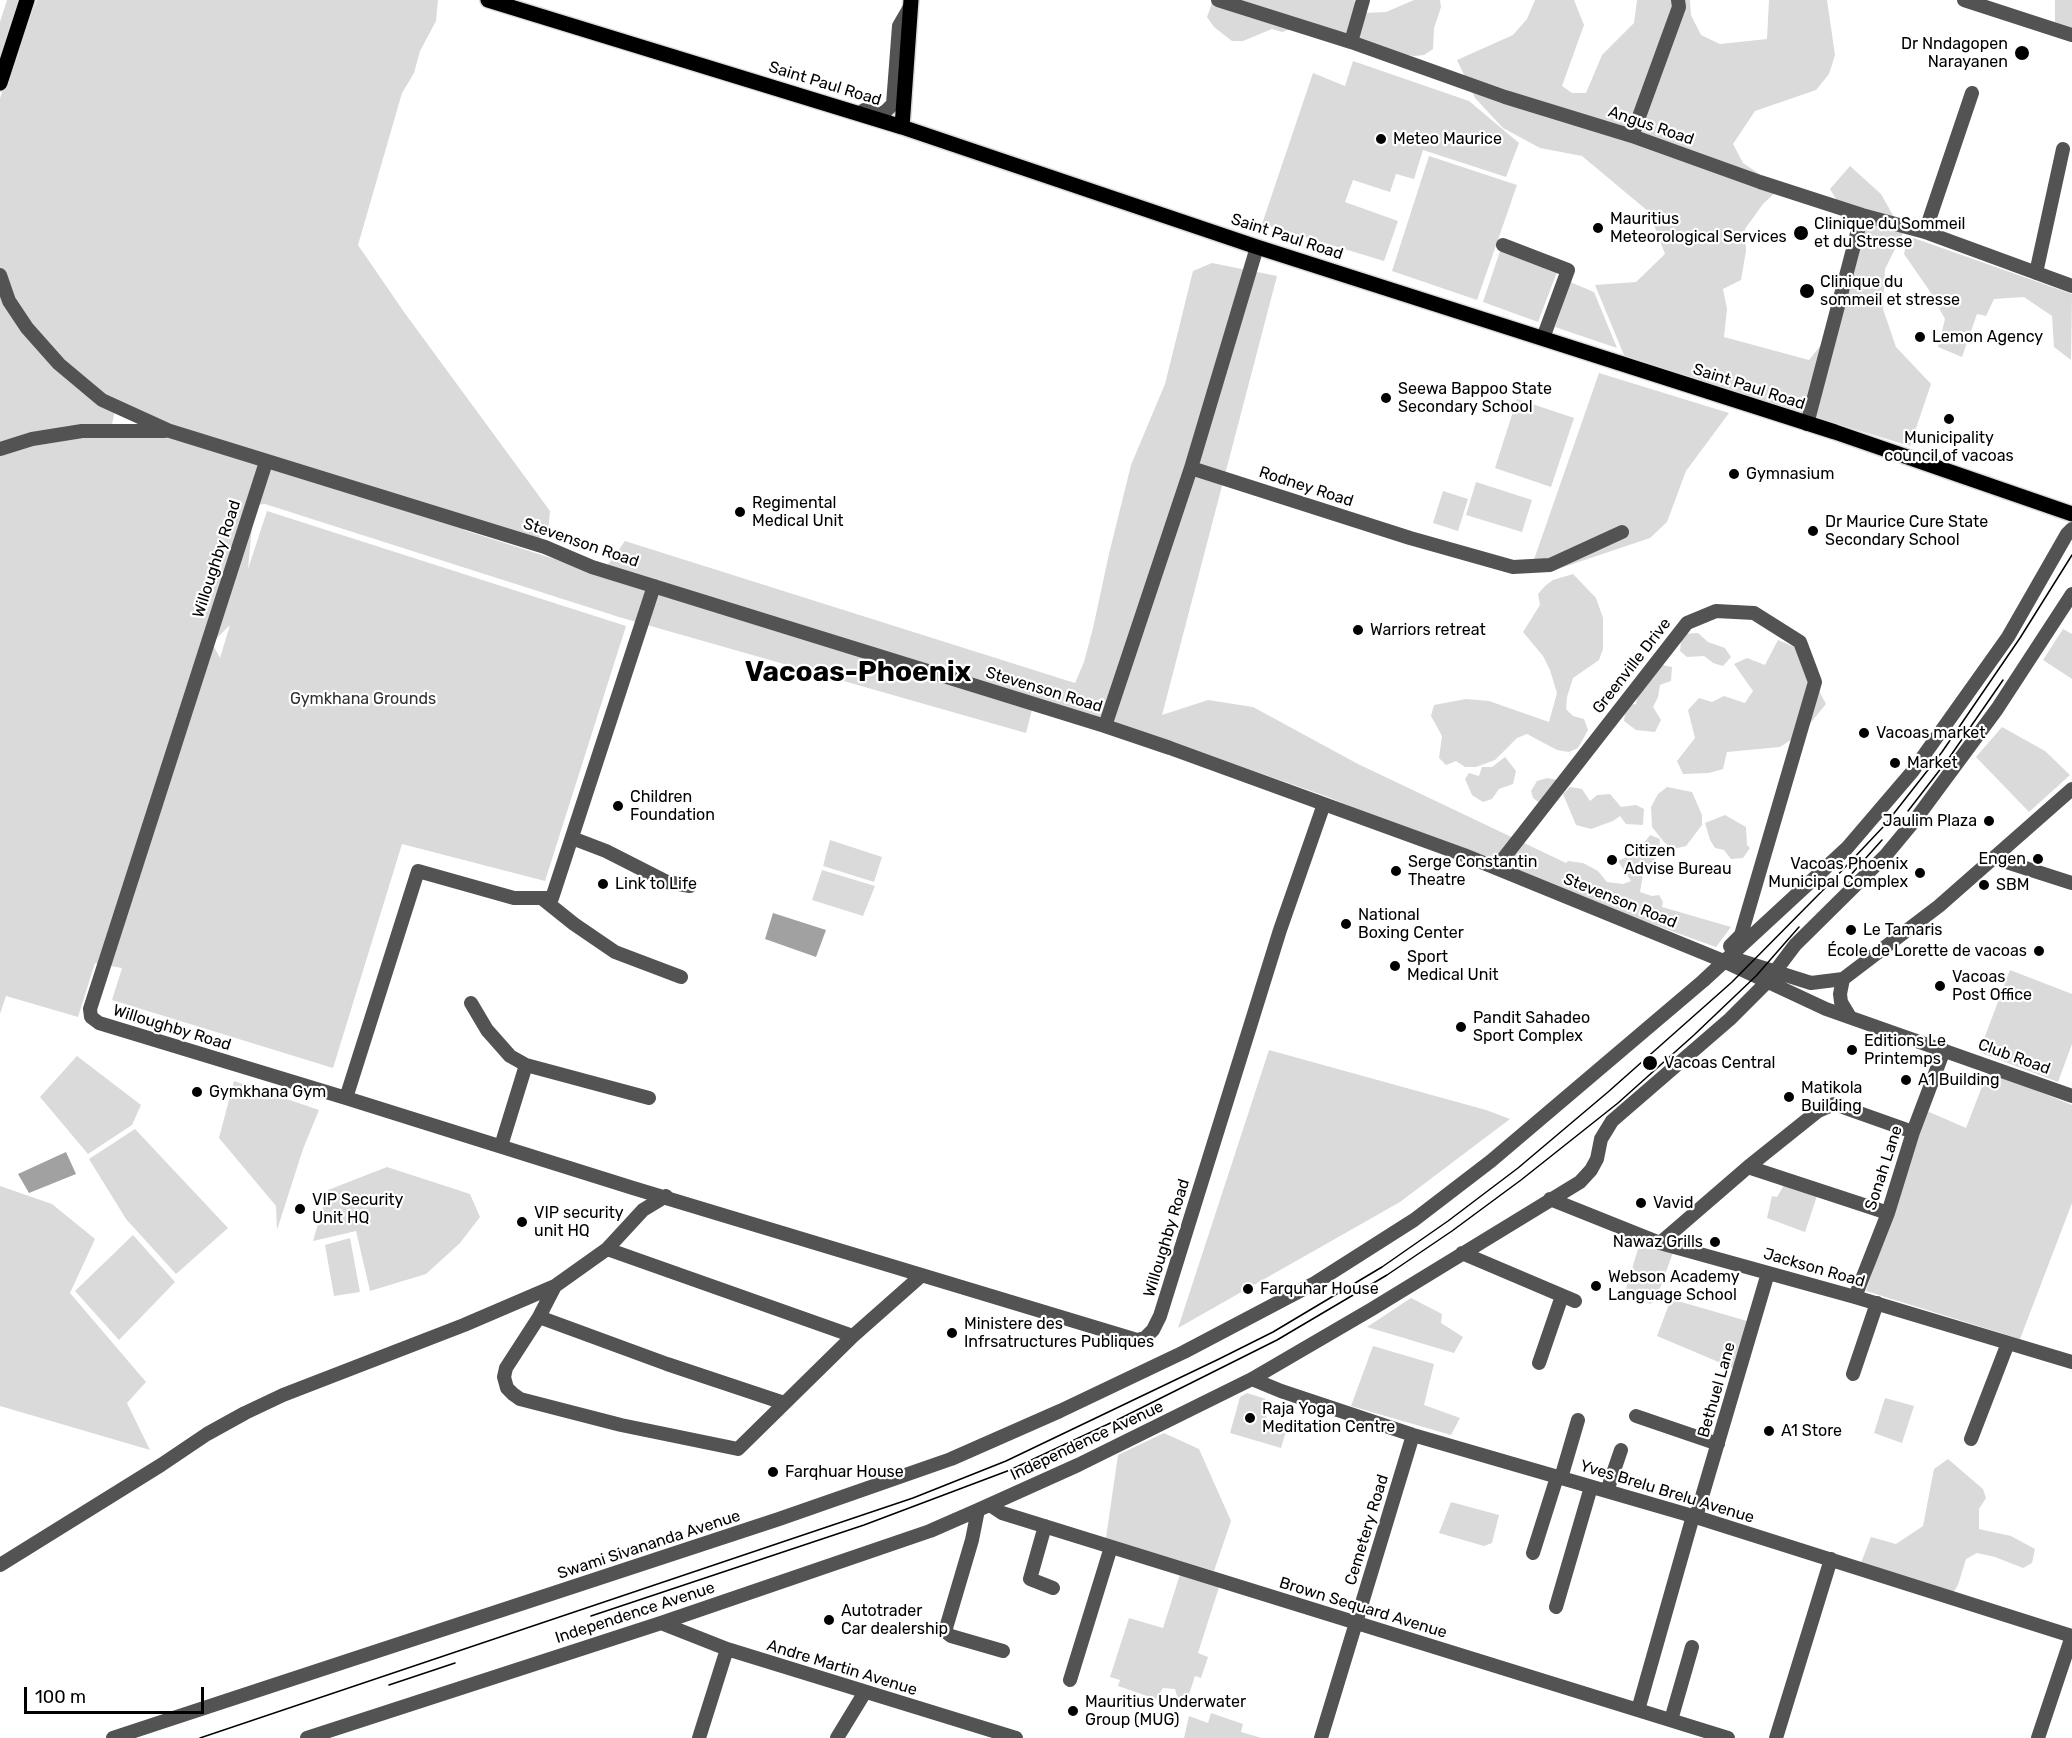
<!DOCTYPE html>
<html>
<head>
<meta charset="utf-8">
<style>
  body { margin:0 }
  #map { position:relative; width:2072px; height:1738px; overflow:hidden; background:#fff; font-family:Rubik,sans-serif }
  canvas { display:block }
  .scale { position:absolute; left:24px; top:1687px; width:180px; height:27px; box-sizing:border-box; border:3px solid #000; border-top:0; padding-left:8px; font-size:18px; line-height:21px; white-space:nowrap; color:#000; -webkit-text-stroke:4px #fff; paint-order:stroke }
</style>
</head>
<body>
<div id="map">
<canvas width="2072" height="1738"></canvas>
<div class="scale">100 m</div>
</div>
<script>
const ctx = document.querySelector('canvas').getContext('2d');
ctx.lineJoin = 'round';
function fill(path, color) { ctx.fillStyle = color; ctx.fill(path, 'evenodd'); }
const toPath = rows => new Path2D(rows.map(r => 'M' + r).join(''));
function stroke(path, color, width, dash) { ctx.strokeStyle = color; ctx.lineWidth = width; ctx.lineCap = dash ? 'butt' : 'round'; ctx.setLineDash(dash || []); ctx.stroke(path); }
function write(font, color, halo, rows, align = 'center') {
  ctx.font = font + ' Rubik,sans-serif'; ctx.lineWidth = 4.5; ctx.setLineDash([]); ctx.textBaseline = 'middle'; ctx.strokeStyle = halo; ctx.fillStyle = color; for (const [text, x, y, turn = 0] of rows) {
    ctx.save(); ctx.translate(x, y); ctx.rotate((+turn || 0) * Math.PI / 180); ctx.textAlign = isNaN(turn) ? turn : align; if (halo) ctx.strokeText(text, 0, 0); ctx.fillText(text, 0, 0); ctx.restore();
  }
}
fill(toPath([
  [7,0,21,0,0,64,0,22],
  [37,0,438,0,436,21,420,51,414,73,402,93,358,245,404,312,550,511,548,533,539,538,527,539,470,523,464,530,601,574,625,541,1075,683,1084,662,1093,628,1109,554,1131,465,1165,384,1193,271,1212,263,1277,276,1162,715,1208,700,1253,707,1358,764,1566,863,1568,861,1583,863,1598,871,1607,882,1623,884,1631,881,1618,861,1637,852,1650,835,1660,839,1659,854,1643,874,1640,892,1652,896,1659,895,1663,902,1662,907,1731,927,1716,947,1496,868,1328,797,1155,736,1043,708,1034,702,1026,733,619,617,265,504,254,505,248,569,267,511,626,626,545,881,402,844,333,1068,112,1000,122,968,95,963,78,1017,6,996,0,1014,0,98],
  [115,410,147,413,138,438,111,429],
  [230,625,220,658,212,643],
  [1213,0,1354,0,1363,13,1386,12,1414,0,1440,0,1441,7,1434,28,1433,49,1424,55,1414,56,1381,51,1304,25,1282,32,1272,29,1243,41,1232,41,1214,27,1207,17],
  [1535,0,1574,0,1584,25,1562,86,1572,93,1586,93,1602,55,1634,23,1637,0,1690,0,1691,15,1701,35,1720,44,1767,39,1769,0,1827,0,1835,55,1829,74,1816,90,1755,111,1733,144,1743,163,1780,188,1763,204,1745,229,1746,251,1741,280,1723,289,1727,309,1724,337,1809,360,1833,330,1851,224,1830,189,1850,166,1881,194,1903,233,1885,269,1883,309,1896,347,1931,384,1910,446,1626,360,1595,285,1636,282,1665,254,1649,212,1582,156,1540,148,1503,128,1475,98,1457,60,1513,35,1527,19],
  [2055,0,2072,0,2072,30,2055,25],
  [1353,61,1469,101,1519,143,1506,177,1423,150,1414,179,1396,174,1390,192,1353,180,1345,202,1398,221,1384,261,1262,224,1313,73,1345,86],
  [1429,156,1517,185,1477,300,1392,271],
  [1908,236,2072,294,2071,360,2054,347,2052,316,2024,297,1994,299,1986,316,1977,314,1962,357,1938,347,1945,319,1929,290,1904,254],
  [1500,251,1557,272,1538,322,1483,302],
  [1570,282,1594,292,1617,348,1555,327],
  [1599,373,1729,413,1686,471,1667,522,1650,538,1549,572,1530,571],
  [1517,399,1574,418,1551,487,1495,468],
  [1476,482,1532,500,1522,532,1466,515],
  [1443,491,1468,499,1458,531,1433,523],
  [1573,574,1596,598,1603,618,1603,649,1599,660,1573,678,1567,697,1566,709,1573,716,1584,719,1588,730,1578,748,1569,752,1557,750,1527,734,1517,738,1495,760,1476,767,1465,767,1456,761,1446,765,1439,758,1442,736,1431,716,1434,705,1466,699,1489,701,1549,722,1557,693,1550,670,1543,656,1523,632,1540,605,1538,594,1545,586,1553,580],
  [2063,629,2072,634,2072,679,2043,660],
  [1698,633,1708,642,1725,648,1731,657,1723,666,1713,663,1704,656,1687,657,1680,651,1682,634],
  [1778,640,1801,650,1808,670,1826,704,1803,732,1780,747,1727,752,1723,769,1709,773,1683,774,1677,761,1695,738,1688,710,1699,698,1712,702,1724,696,1745,703,1753,691,1734,664,1747,658,1765,665],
  [1657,664,1672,667,1671,681,1660,685,1658,697,1653,707,1661,720,1655,732,1636,730,1624,721,1626,705,1636,704,1639,689],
  [2002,727,2045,751,2070,775,2029,812,1976,757],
  [1505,757,1516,771,1513,784,1499,789,1492,799,1483,802,1472,795,1465,779,1469,773,1479,776,1482,767,1492,767],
  [1547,778,1558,780,1541,804,1533,798,1531,791,1537,781],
  [1570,787,1582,789,1590,801,1597,795,1610,794,1621,807,1636,805,1644,809,1643,825,1626,824,1620,816,1613,821,1591,829,1576,825,1563,794],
  [1667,787,1692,792,1702,815,1702,825,1686,846,1673,849,1664,842,1652,827,1651,807,1658,794],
  [1725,815,1746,827,1747,845,1750,848,1743,858,1731,859,1724,850,1715,848,1710,840,1705,823],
  [830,840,882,857,874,882,823,866],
  [822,870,875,886,863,916,812,900],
  [2010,970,2072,994,2072,1044,2058,1082,1979,1052],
  [1269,1050,1486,1110,1510,1119,1400,1202,1178,1328],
  [77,1056,141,1105,132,1125,88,1154,40,1097],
  [1988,1071,2072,1105,2072,1203,2020,1339,1866,1291,1927,1111,1966,1128],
  [234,1081,319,1110,303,1149,277,1230,276,1206,219,1138],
  [135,1129,228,1228,176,1274,126,1219,89,1159],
  [387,1167,470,1194,480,1217,460,1243,426,1274,370,1291,356,1231,313,1241,328,1190],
  [1784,1185,1818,1193,1805,1232,1767,1218,1772,1196,1777,1197],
  [0,1186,52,1204,95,1239,70,1293,146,1382,127,1403,150,1450,0,1406],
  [133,1235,175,1282,119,1340,75,1291],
  [350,1238,360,1292,334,1296,325,1245],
  [1641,1239,1674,1250,1656,1299,1650,1304,1625,1292],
  [1411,1298,1442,1314,1441,1323,1463,1337,1454,1353,1367,1327],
  [1671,1299,1747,1321,1735,1369,1657,1336],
  [1373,1346,1434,1364,1424,1405,1460,1418,1451,1435,1351,1406],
  [1247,1393,1266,1399,1262,1413,1267,1414,1266,1421,1287,1428,1281,1448,1230,1433,1240,1397],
  [1885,1398,1914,1406,1902,1443,1874,1433],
  [1164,1433,1199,1449,1231,1521,1214,1571,1106,1538,1118,1455],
  [1948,1459,1983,1489,1986,1498,1979,1509,1979,1529,2011,1536,2035,1549,2032,1563,2023,1568,1995,1557,1977,1553,1966,1559,1958,1585,1953,1593,1861,1563,1871,1537,1896,1544,1923,1526,1934,1469],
  [1451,1502,1499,1515,1492,1543,1484,1546,1439,1533],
  [1181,1571,1220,1584,1198,1653,1208,1657,1201,1678,1195,1676,1185,1707,1180,1706,1175,1689,1163,1688,1156,1699,1118,1686,1120,1680,1110,1677,1129,1618,1163,1628],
  [1211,1713,1243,1724,1241,1732,1262,1738,1184,1738,1189,1716,1208,1723]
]), '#dadada');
fill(toPath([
  [773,913,826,930,816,957,765,939],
  [66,1152,76,1174,29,1193,18,1174]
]), '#a1a1a1');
const major = toPath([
  [488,0,902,127,1257,247,1835,432,2072,514],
  [0,83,27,0],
  [902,127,911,0]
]);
stroke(major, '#dbdbdb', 18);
stroke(toPath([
  [1218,0,1351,42,1505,97,1632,136,1760,182,1862,215,1925,232,2072,286],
  [1964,0,2072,35],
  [1351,42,1363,0],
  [864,110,875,113,884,113,893,104,899,26,910,7],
  [1632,136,1679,7,1678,0],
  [1925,232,1972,93],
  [1503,245,1568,270,1543,338],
  [2036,273,2063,149],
  [0,275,9,301,27,328,59,364,102,400,170,431,545,547,592,567,1105,726,1170,748,1464,855,1721,960,1826,1009,2072,1096],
  [1807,424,1862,215],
  [0,449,32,439,82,431,165,431],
  [266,462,90,1009,91,1017,99,1023,346,1098,633,1188,1137,1340,1145,1338,1153,1330,1160,1316,1280,930,1324,804],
  [1191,468,1410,538,1513,567,1550,565,1622,532],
  [1105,726,1191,468,1257,247],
  [572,838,606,851,667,882,690,886],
  [1994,858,2072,883],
  [1496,868,1687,623,1716,611,1754,613,1800,642,1815,682,1741,935,1730,946],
  [544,900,574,924,615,952,681,977],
  [1732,958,1811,983,1843,979,1939,906,2072,789],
  [1843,979,1840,994,1841,1002,1850,1017],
  [471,1003,487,1030,510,1056,526,1065,649,1098],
  [346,1098,418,871,514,898,552,898,654,586],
  [501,1146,526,1065],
  [1748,1167,1888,1213],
  [1550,1199,1660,1243,1855,1297,2072,1362],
  [1660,1243,1748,1167,1818,1111,1834,1104,1913,1132],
  [607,1249,853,1336],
  [1462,1253,1575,1301],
  [555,1286,539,1317,506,1368,504,1377,507,1388,513,1394,520,1399,621,1425,738,1449,853,1336,922,1275],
  [1855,1297,1888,1213,1913,1132,1944,1050],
  [539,1317,667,1364,784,1403],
  [1539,1363,1562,1296],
  [1853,1374,1877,1303],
  [1252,1379,1281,1391,1413,1435,1696,1517,2072,1636],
  [1636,1416,1718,1444],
  [1971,1439,2008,1343],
  [1561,1478,1578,1420],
  [1607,1491,1621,1450],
  [990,1505,1002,1513,1728,1738],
  [978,1510,972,1540,946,1628,947,1633,951,1636,1003,1651],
  [1696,1517,1768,1273],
  [1045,1526,1030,1579,1053,1588],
  [1533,1553,1557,1477],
  [0,1565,161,1465,207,1434,245,1413,283,1395,464,1325,555,1286,607,1249,643,1210,666,1196],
  [1556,1607,1591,1487],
  [661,1623,727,1649,1016,1738],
  [1070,1680,1111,1547],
  [1638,1710,1693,1516],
  [1671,1720,1692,1647],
  [113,1738,779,1519,951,1459,1060,1411,1184,1352,1315,1283,1414,1220,1491,1161,1703,981,1847,848,1912,772,2008,637,2067,534,2072,529],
  [307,1738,661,1623,930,1531,978,1510,1078,1465,1252,1379,1372,1309,1580,1182,1591,1170,1597,1159,1601,1139,1612,1121,1730,1019,1767,982,1795,945,1886,855,1915,820,1997,709,2072,594],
  [699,1738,727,1649],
  [837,1738,865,1692],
  [1321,1738,1413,1435],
  [1776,1738,1831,1559],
  [2038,1738,2072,1636]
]), '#535353', 14);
stroke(major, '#000', 15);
stroke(toPath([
  [1908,811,1949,758,2003,680],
  [1848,878,1882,840],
  [591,1616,864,1525,1010,1470,1119,1419,1277,1340,1387,1275,1452,1231,1521,1180,1618,1103,1694,1035,1756,976,1799,927],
  [389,1685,455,1663],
  [200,1738,913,1498,1006,1461,1219,1359,1273,1332,1382,1267,1448,1221,1518,1168,1608,1092,1732,982,1833,880,1884,826,1942,752,2020,638,2072,555]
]), '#000', 1.5);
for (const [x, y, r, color] of [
  [2022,53,8,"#000"],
  [1381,139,6,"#000"],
  [1598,228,6,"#000"],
  [1801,233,8,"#000"],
  [1807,291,8,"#000"],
  [1920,337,6,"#000"],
  [1386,398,6,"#000"],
  [1949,419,6,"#000"],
  [1734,474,6,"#000"],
  [740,512,6,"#000"],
  [1813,531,6,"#000"],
  [1358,630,6,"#000"],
  [1864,733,6,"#000"],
  [1895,763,6,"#000"],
  [618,806,6,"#000"],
  [1989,821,6,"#000"],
  [2038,859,6,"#000"],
  [1612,860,6,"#000"],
  [1396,871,6,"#000"],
  [1920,873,6,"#000"],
  [603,884,6,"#000"],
  [1984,885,6,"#000"],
  [1346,924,6,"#000"],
  [1851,930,6,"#000"],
  [2039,951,6,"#000"],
  [1395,966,6,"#000"],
  [1940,986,6,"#000"],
  [1461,1027,6,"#000"],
  [1852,1050,6,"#000"],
  [1650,1063,8,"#000"],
  [1906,1080,6,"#000"],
  [197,1092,6,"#000"],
  [1789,1097,6,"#000"],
  [1641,1203,6,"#000"],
  [300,1209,6,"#000"],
  [522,1222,6,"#000"],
  [1715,1242,6,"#000"],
  [1596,1286,6,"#000"],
  [1248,1289,6,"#000"],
  [952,1333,6,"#000"],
  [1250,1418,6,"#000"],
  [1769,1431,6,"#000"],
  [773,1472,6,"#000"],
  [829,1620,6,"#000"],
  [1073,1711,6,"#000"]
]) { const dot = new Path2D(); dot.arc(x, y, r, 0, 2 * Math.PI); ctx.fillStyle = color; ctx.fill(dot); stroke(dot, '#fff', 2); }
write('16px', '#000', '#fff', [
  ["Dr Nndagopen",2008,44,"right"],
  ["Narayanen",2008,62,"right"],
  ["Meteo Maurice",1393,139],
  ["Mauritius",1610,219],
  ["Meteorological Services",1610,237],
  ["Clinique du Sommeil",1814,224],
  ["et du Stresse",1814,242],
  ["Clinique du",1820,282],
  ["sommeil et stresse",1820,300],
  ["Lemon Agency",1932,337],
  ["Seewa Bappoo State",1398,389],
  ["Secondary School",1398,407],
  ["Municipality",1949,438,"center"],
  ["council of vacoas",1949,456,"center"],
  ["Gymnasium",1746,474],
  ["Regimental",752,503],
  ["Medical Unit",752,521],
  ["Dr Maurice Cure State",1825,522],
  ["Secondary School",1825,540],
  ["Warriors retreat",1370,630],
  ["Vacoas market",1876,733],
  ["Market",1907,763],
  ["Children",630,797],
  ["Foundation",630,815],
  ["Jaulim Plaza",1977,821,"right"],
  ["Citizen",1624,851],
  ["Advise Bureau",1624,869],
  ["Engen",2026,859,"right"],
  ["Serge Constantin",1408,862],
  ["Theatre",1408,880],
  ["Vacoas Phoenix",1908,864,"right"],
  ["Municipal Complex",1908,882,"right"],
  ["Link to Life",615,884],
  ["SBM",1996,885],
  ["National",1358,915],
  ["Boxing Center",1358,933],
  ["Le Tamaris",1863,930],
  ["École de Lorette de vacoas",2027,951,"right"],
  ["Sport",1407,957],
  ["Medical Unit",1407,975],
  ["Vacoas",1952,977],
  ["Post Office",1952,995],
  ["Pandit Sahadeo",1473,1018],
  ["Sport Complex",1473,1036],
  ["Editions Le",1864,1041],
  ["Printemps",1864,1059],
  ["Vacoas Central",1664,1063],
  ["A1 Building",1918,1080],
  ["Matikola",1801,1088],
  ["Building",1801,1106],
  ["Gymkhana Gym",209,1092],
  ["VIP Security",312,1200],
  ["Unit HQ",312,1218],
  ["Vavid",1653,1203],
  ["VIP security",534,1213],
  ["unit HQ",534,1231],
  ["Nawaz Grills",1703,1242,"right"],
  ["Webson Academy",1608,1277],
  ["Language School",1608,1295],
  ["Farquhar House",1260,1289],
  ["Ministere des",964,1324],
  ["Infrsatructures Publiques",964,1342],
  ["Raja Yoga",1262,1409],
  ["Meditation Centre",1262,1427],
  ["A1 Store",1781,1431],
  ["Farqhuar House",785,1472],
  ["Autotrader",841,1611],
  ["Car dealership",841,1629],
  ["Mauritius Underwater",1085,1702],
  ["Group (MUG)",1085,1720]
], 'left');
write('16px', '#000', '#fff', [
  ["Saint Paul Road",825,84,17],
  ["Angus Road",1651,126,19],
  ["Saint Paul Road",1287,237,18],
  ["Saint Paul Road",1749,387,18],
  ["Rodney Road",1306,487,18],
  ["Stevenson Road",581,543,19],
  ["Willoughby Road",217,559,-72],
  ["Greenville Drive",1632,666,-52],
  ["Stevenson Road",1044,690,17],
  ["Stevenson Road",1620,901,22],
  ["Willoughby Road",172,1028,17],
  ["Club Road",2014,1057,20],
  ["Sonah Lane",1884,1168,-72],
  ["Willoughby Road",1167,1238,-73],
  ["Jackson Road",1814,1268,16],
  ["Bethuel Lane",1717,1390,-74],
  ["Independence Avenue",1087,1441,-25],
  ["Yves Brelu Brelu Avenue",1667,1492,17],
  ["Cemetery Road",1367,1530,-73],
  ["Swami Sivananda Avenue",649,1545,-18],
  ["Brown Sequard Avenue",1363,1608,17],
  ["Independence Avenue",635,1613,-18],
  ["Andre Martin Avenue",842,1668,17]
]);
write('16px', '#313131', '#fff', [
  ["Gymkhana Grounds",363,699]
]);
write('bold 28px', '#000', '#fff', [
  ["Vacoas-Phoenix",858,673]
]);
</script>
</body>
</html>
